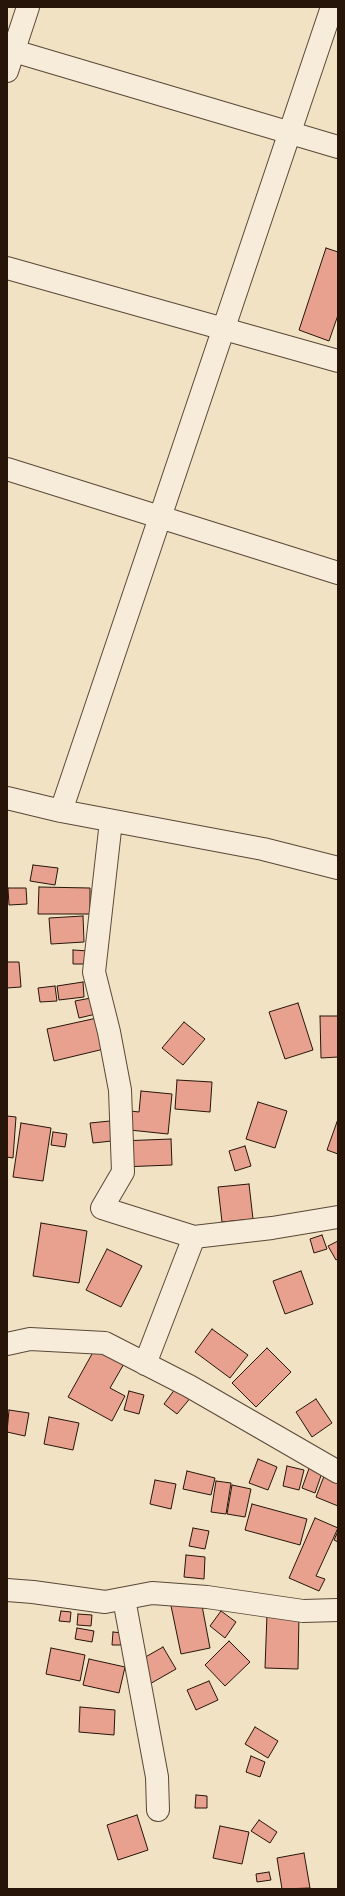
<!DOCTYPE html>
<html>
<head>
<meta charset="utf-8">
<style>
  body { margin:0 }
  #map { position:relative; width:345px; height:1896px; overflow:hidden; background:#f1e2c4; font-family:"Old Standard TT",serif }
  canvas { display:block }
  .frame { position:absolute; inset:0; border:8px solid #261508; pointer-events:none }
</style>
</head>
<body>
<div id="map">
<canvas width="345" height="1896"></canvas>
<div class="frame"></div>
</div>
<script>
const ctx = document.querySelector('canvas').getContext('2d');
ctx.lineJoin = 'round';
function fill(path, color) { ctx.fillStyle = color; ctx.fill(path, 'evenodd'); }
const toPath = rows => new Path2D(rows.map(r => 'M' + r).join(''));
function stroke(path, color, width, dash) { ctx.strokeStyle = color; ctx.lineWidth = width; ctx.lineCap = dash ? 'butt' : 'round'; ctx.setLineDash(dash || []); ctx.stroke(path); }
const building = toPath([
  [326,248,338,252,338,315,329,341,299,330,326,248],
  [33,865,58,868,55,885,30,881,33,865],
  [39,887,90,888,90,914,38,914,39,887],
  [8,888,26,888,27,904,9,905,8,888],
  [83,916,84,942,51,944,49,918,83,916],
  [73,950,89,951,88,964,73,964,73,950],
  [7,962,19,962,21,987,7,988,7,962],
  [83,982,84,997,59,1000,57,986,83,982],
  [55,986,57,1001,40,1002,38,988,55,986],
  [91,998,96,1014,79,1018,75,1001,91,998],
  [298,1003,313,1050,285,1059,269,1012,298,1003],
  [320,1016,338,1016,338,1057,321,1058,320,1016],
  [97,1018,104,1049,54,1061,47,1029,97,1018],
  [184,1022,205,1039,183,1065,162,1048,184,1022],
  [177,1080,212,1082,210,1112,175,1109,177,1080],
  [141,1091,172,1094,168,1134,120,1129,122,1110,139,1112,141,1091],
  [258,1102,287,1111,275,1148,246,1139,258,1102],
  [7,1116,16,1117,13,1158,7,1157,7,1116],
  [338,1119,338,1154,327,1150,338,1119],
  [110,1121,112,1141,93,1143,90,1123,110,1121],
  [21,1123,51,1128,43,1181,13,1177,21,1123],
  [53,1132,67,1134,65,1147,51,1145,53,1132],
  [171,1139,172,1165,121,1167,120,1141,171,1139],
  [245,1146,251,1166,235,1171,229,1151,245,1146],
  [249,1184,253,1219,222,1222,218,1187,249,1184],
  [41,1223,87,1231,79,1283,33,1276,41,1223],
  [322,1235,327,1249,314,1253,310,1239,322,1235],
  [338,1241,338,1259,336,1260,328,1246,338,1241],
  [107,1249,142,1266,121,1307,86,1290,107,1249],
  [301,1271,313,1304,285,1314,273,1281,301,1271],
  [212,1329,248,1355,230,1378,195,1352,212,1329],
  [97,1345,125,1362,110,1388,125,1396,112,1421,68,1397,97,1345],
  [267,1348,291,1372,256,1407,232,1383,267,1348],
  [178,1385,192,1396,177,1414,164,1404,178,1385],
  [129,1391,144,1395,139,1414,124,1410,129,1391],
  [316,1399,332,1423,312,1437,296,1412,316,1399],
  [9,1410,29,1413,25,1436,7,1432,9,1410],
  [49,1417,79,1423,73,1450,44,1444,49,1417],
  [258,1459,277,1467,268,1490,249,1483,258,1459],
  [311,1463,324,1467,315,1493,302,1488,311,1463],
  [287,1466,304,1470,299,1490,283,1486,287,1466],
  [187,1471,215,1478,211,1495,183,1489,187,1471],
  [326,1471,338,1476,338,1506,316,1497,326,1471],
  [155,1480,176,1484,171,1509,150,1504,155,1480],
  [216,1481,231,1483,226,1514,211,1512,216,1481],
  [232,1485,251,1489,245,1517,227,1514,232,1485],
  [252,1504,307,1519,300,1545,245,1530,252,1504],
  [315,1518,338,1528,316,1576,325,1579,319,1591,289,1578,315,1518],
  [193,1528,209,1531,205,1549,189,1546,193,1528],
  [338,1531,338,1542,334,1540,338,1531],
  [186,1555,205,1557,204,1579,184,1577,186,1555],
  [200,1595,210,1648,181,1654,170,1601,200,1595],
  [61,1611,71,1612,70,1622,59,1621,61,1611],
  [221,1611,236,1622,225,1638,210,1626,221,1611],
  [78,1614,92,1615,91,1626,77,1625,78,1614],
  [267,1614,299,1614,298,1669,265,1668,267,1614],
  [77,1628,94,1631,92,1642,75,1639,77,1628],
  [113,1632,123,1633,123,1645,112,1645,113,1632],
  [229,1641,250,1662,225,1686,205,1665,229,1641],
  [163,1647,176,1669,148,1685,135,1663,163,1647],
  [51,1648,85,1655,80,1681,46,1674,51,1648],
  [89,1659,125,1667,119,1693,83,1685,89,1659],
  [209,1681,218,1700,196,1710,187,1690,209,1681],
  [80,1707,115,1710,114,1735,79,1732,80,1707],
  [255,1727,278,1741,268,1758,245,1744,255,1727],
  [251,1756,265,1762,260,1777,246,1772,251,1756],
  [196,1795,207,1796,207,1808,195,1808,196,1795],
  [137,1815,148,1850,118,1860,107,1825,137,1815],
  [259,1820,277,1832,270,1843,251,1831,259,1820],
  [220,1826,249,1832,242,1864,213,1858,220,1826],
  [304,1853,310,1888,282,1889,277,1858,304,1853],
  [269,1872,271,1880,257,1882,256,1874,269,1872]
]);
fill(building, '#e8a08f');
stroke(building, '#261508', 1);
const minor = toPath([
  [7,49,338,147],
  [7,71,28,7],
  [7,268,338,361],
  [7,469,338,573],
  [7,798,61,811,263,849,338,868],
  [61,811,332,7],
  [111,821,94,972,109,1032,120,1090,123,1172,102,1208,194,1237,272,1228,338,1217],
  [7,1344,30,1339,105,1343,189,1386,338,1472],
  [145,1364,194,1237],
  [7,1590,33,1592,105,1602,152,1593,207,1597,303,1611,338,1610],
  [124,1599,157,1777,158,1810]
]);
stroke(minor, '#594837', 24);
stroke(minor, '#f6ecd9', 22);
</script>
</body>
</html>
